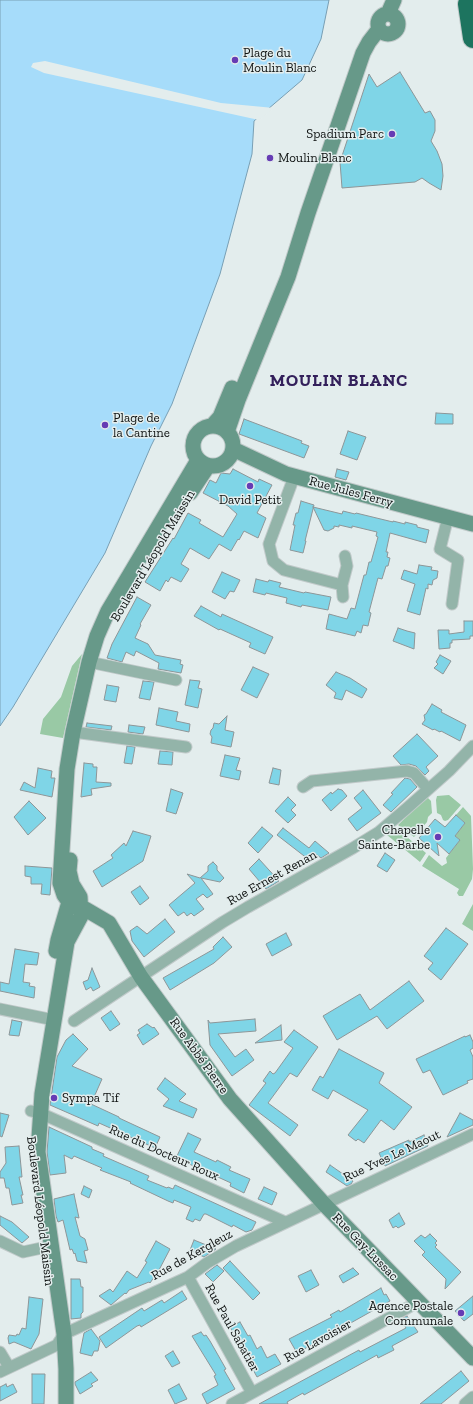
<!DOCTYPE html>
<html>
<head>
<meta charset="utf-8">
<style>
  body { margin:0 }
  canvas { display:block; background:#e3eded }
</style>
</head>
<body>
<canvas width="473" height="1404"></canvas>
<script>
const ctx = document.querySelector('canvas').getContext('2d');
ctx.lineJoin = 'round';
function fill(path, color) { ctx.fillStyle = color; ctx.fill(path, 'evenodd'); }
const toPath = rows => new Path2D(rows.map(r => 'M' + r).join(''));
function stroke(path, color, width, dash) { ctx.strokeStyle = color; ctx.lineWidth = width; ctx.lineCap = dash ? 'butt' : 'round'; ctx.setLineDash(dash || []); ctx.stroke(path); }
function write(font, color, halo, rows, align = 'center') {
  ctx.font = font + ' "Zilla Slab",serif'; ctx.lineWidth = 3; ctx.setLineDash([]); ctx.textBaseline = 'middle'; ctx.strokeStyle = halo; ctx.fillStyle = color; for (const [text, x, y, turn = 0] of rows) {
    ctx.save(); ctx.translate(x, y); ctx.rotate((+turn || 0) * Math.PI / 180); ctx.textAlign = isNaN(turn) ? turn : align; if (halo) ctx.strokeText(text, 0, 0); ctx.fillText(text, 0, 0); ctx.restore();
  }
}
fill(toPath([
  [82,654,63,738,40,734,43,719,61,697,72,666],
  [449,795,461,805,448,820,445,821,443,820,441,815,437,813,436,800,437,796],
  [427,797,431,801,432,813,428,817,427,822,414,837,398,825],
  [463,807,471,816,473,869,472,879,463,896,459,896,457,893,459,889,422,866,429,855,442,866,447,863,446,858,460,840,455,836,465,823,456,815],
  [395,827,426,853,420,862,387,835],
  [473,904,473,931,462,924]
]), '#99c9a5');
const water = toPath([
  [0,0,329,0,321,39,302,80,254,121,252,154,220,274,172,404,151,446,105,553,13,707,0,726,0,0]
]);
fill(water, '#a6dcfa');
stroke(water, '#789fb4', 1);
fill(toPath([
  [45,61,221,103,274,108,259,120,44,73,31,67,33,63]
]), '#e3eded');
const building = toPath([
  [400,72,425,113,430,111,435,120,435,131,431,141,437,151,442,164,443,176,441,190,429,183,422,178,415,182,342,188,340,162,369,74,377,87,400,72],
  [436,413,453,414,453,424,435,424,436,413],
  [244,419,302,441,301,443,309,446,304,458,239,434,244,419],
  [348,431,366,437,357,460,340,454,348,431],
  [233,469,258,482,259,479,272,485,257,513,266,518,258,538,244,531,239,540,238,539,231,551,219,544,209,559,190,548,181,564,189,569,181,582,171,577,168,582,166,580,160,591,145,582,173,538,174,539,188,513,201,520,199,523,223,537,237,514,228,506,203,493,210,480,216,483,221,473,230,474,233,469],
  [337,469,349,472,346,480,335,477,337,469],
  [301,501,314,505,305,541,306,541,303,553,290,550,295,525,293,525,296,513,298,513,301,501],
  [313,507,342,514,343,511,355,514,356,513,393,522,393,521,405,524,405,522,417,525,417,527,429,530,426,543,390,533,386,552,388,552,387,557,390,558,388,566,386,566,382,579,378,578,369,612,371,613,368,626,363,625,361,633,357,631,355,636,326,629,329,614,347,619,351,608,355,609,364,575,366,575,369,562,371,562,378,537,376,536,377,532,352,526,352,528,339,525,339,527,334,526,334,528,328,531,324,530,313,507],
  [419,565,432,567,431,570,438,571,437,578,433,580,432,585,428,584,428,589,426,588,420,615,407,611,415,584,401,579,404,570,417,574,419,565],
  [222,572,240,580,234,592,230,591,225,599,212,592,222,572],
  [256,579,268,582,269,580,281,583,279,587,304,593,305,592,331,597,328,610,302,605,301,607,286,603,287,598,266,593,265,595,253,592,256,579],
  [137,597,151,605,140,624,141,625,135,638,148,644,155,655,181,660,180,664,183,665,181,673,158,669,159,663,136,651,134,656,126,652,122,662,107,658,112,644,137,597],
  [201,606,221,617,222,614,273,637,265,654,249,647,251,643,220,629,219,630,194,616,201,606],
  [464,621,473,621,473,636,470,636,470,639,452,640,452,643,450,643,450,648,439,649,438,630,449,630,449,634,464,632,464,621],
  [398,628,407,631,415,633,414,649,393,641,398,628],
  [440,655,451,661,443,674,434,668,438,664,436,662,440,655],
  [253,667,269,674,257,698,241,690,253,667],
  [336,672,350,678,367,689,362,698,346,690,342,700,334,698,336,693,326,685,336,672],
  [190,680,200,681,198,688,202,689,198,708,185,705,190,680],
  [143,681,154,682,150,700,139,698,143,681],
  [107,685,119,687,116,702,104,700,107,685],
  [432,704,442,710,441,712,466,725,460,741,441,731,440,732,434,729,433,730,422,724,425,720,424,715,426,714,432,704],
  [159,708,178,712,176,721,190,724,189,732,156,725,159,708],
  [227,716,225,730,234,732,231,747,211,743,212,737,210,734,211,730,213,728,214,723,219,724,227,716],
  [87,723,112,726,111,730,86,727,87,723],
  [129,725,145,727,143,734,128,732,129,725],
  [417,734,438,756,426,767,429,771,425,775,416,766,409,764,401,765,393,756,417,734],
  [127,746,135,747,132,764,124,763,127,746],
  [160,751,173,752,172,765,158,764,160,751],
  [225,755,240,758,236,770,241,771,239,780,220,776,225,755],
  [84,763,93,764,93,767,97,767,96,782,111,783,111,786,91,789,92,795,81,797,84,763],
  [38,768,52,771,51,778,55,778,52,797,20,790,24,782,35,788,38,768],
  [273,768,281,770,279,785,269,783,273,768],
  [405,778,410,779,417,787,391,812,383,805,393,794,391,793,405,778],
  [171,789,183,793,176,814,166,811,171,789],
  [338,789,342,790,347,796,331,811,322,800,331,792,332,794,338,789],
  [363,790,381,813,357,831,348,819,362,808,354,798,363,790],
  [288,797,296,805,291,810,296,815,288,823,275,811,288,797],
  [29,801,46,818,28,835,14,817,29,801],
  [456,815,465,823,455,836,460,840,449,854,437,843,439,856,419,838,435,819,445,827,456,815],
  [262,827,273,836,258,853,248,843,262,827],
  [283,828,309,848,315,841,329,853,321,858,313,852,308,859,277,835,283,828],
  [133,831,151,836,143,861,102,887,93,871,113,858,111,855,124,843,126,846,133,831],
  [385,853,395,860,387,872,377,866,385,853],
  [259,859,279,881,266,889,249,869,259,859],
  [213,862,217,866,217,870,224,878,220,882,201,878,213,894,207,898,203,894,196,899,204,909,194,916,191,913,187,916,184,912,178,916,169,905,195,883,187,874,200,878,208,871,208,866,213,862],
  [25,866,52,868,50,895,41,894,42,884,31,884,31,877,25,876,25,866],
  [140,886,149,898,140,905,131,892,140,886],
  [165,919,175,932,144,957,132,941,130,931,137,926,147,934,165,919],
  [446,928,468,944,441,980,428,969,433,963,424,956,446,928],
  [286,933,292,945,272,956,266,944,286,933],
  [223,937,232,947,214,963,170,990,163,978,214,949,213,947,223,937],
  [15,949,39,953,37,965,25,964,23,982,30,983,29,986,35,987,34,998,0,991,0,982,9,984,15,949],
  [92,968,100,987,93,991,91,987,86,990,83,982,88,980,92,968],
  [409,981,424,1001,387,1029,377,1016,337,1040,323,1016,360,994,370,1010,409,981],
  [111,1011,120,1024,110,1031,101,1018,111,1011],
  [255,1019,256,1031,218,1034,235,1057,246,1049,254,1060,232,1076,210,1045,208,1020,210,1023,255,1019],
  [12,1020,22,1022,19,1036,9,1035,12,1020],
  [147,1024,153,1028,154,1027,159,1034,143,1045,137,1035,140,1033,138,1030,147,1024],
  [281,1025,282,1040,255,1043,281,1025],
  [294,1030,318,1047,297,1077,290,1073,268,1103,298,1125,290,1136,249,1105,266,1083,263,1081,270,1071,273,1074,275,1073,293,1048,284,1042,294,1030],
  [73,1034,88,1049,72,1066,102,1079,91,1104,119,1117,119,1118,160,1137,155,1148,99,1123,98,1126,50,1105,57,1057,66,1040,73,1034],
  [470,1035,473,1042,473,1048,470,1050,473,1057,473,1079,467,1081,468,1083,443,1095,430,1070,423,1073,416,1059,465,1036,465,1037,470,1035],
  [339,1049,384,1073,379,1083,412,1107,394,1130,381,1120,364,1143,358,1139,356,1141,348,1135,368,1110,333,1090,328,1099,312,1090,320,1076,323,1078,339,1049],
  [165,1078,186,1094,179,1101,197,1109,193,1118,163,1106,169,1099,157,1089,165,1078],
  [0,1113,9,1115,2,1137,0,1136,0,1113],
  [460,1113,473,1120,473,1125,447,1137,460,1113],
  [49,1127,92,1147,92,1149,104,1154,103,1156,149,1176,147,1180,167,1188,168,1187,173,1189,175,1185,256,1222,252,1230,246,1232,233,1225,232,1227,206,1214,204,1214,200,1221,195,1219,193,1222,186,1219,191,1207,174,1200,173,1203,168,1201,130,1183,131,1182,100,1170,102,1168,74,1156,72,1159,64,1155,66,1173,50,1175,47,1152,49,1127],
  [188,1133,201,1139,194,1152,216,1162,217,1160,231,1167,229,1170,250,1179,244,1193,230,1186,231,1183,176,1158,188,1133],
  [424,1135,428,1146,385,1166,379,1153,409,1140,409,1142,424,1135],
  [19,1146,22,1177,19,1177,23,1195,21,1195,23,1203,12,1205,9,1188,6,1188,4,1178,0,1178,0,1172,6,1163,5,1147,19,1146],
  [330,1165,353,1181,351,1184,347,1186,326,1172,330,1165],
  [84,1186,92,1190,89,1198,81,1194,84,1186],
  [264,1187,277,1193,272,1205,258,1199,264,1187],
  [74,1194,79,1218,75,1217,80,1236,85,1239,88,1250,84,1251,87,1263,77,1261,75,1253,74,1254,72,1249,70,1250,63,1220,58,1222,56,1216,54,1199,74,1194],
  [399,1213,405,1224,398,1228,396,1226,393,1228,389,1220,399,1213],
  [0,1216,12,1222,29,1237,22,1243,0,1225,0,1216],
  [430,1234,437,1241,435,1243,437,1245,435,1247,461,1272,445,1289,446,1279,422,1255,425,1252,414,1241,421,1235,425,1238,430,1234],
  [194,1240,216,1249,204,1257,190,1250,194,1240],
  [156,1241,170,1249,159,1270,150,1283,149,1282,129,1290,126,1294,125,1293,111,1305,99,1296,110,1289,113,1292,127,1271,137,1278,147,1262,145,1261,156,1241],
  [230,1261,260,1293,253,1300,223,1268,230,1261],
  [217,1265,224,1271,213,1282,205,1274,217,1265],
  [353,1268,359,1274,343,1283,339,1276,353,1268],
  [311,1270,319,1285,306,1292,298,1276,311,1270],
  [71,1279,80,1279,81,1287,83,1287,83,1312,81,1314,81,1318,71,1319,71,1279],
  [381,1288,384,1295,386,1294,390,1301,297,1353,289,1339,332,1317,330,1315,339,1310,340,1312,381,1288],
  [182,1291,187,1299,141,1327,140,1325,137,1326,106,1348,99,1337,142,1308,144,1311,162,1300,164,1303,182,1291],
  [473,1296,473,1314,464,1321,455,1311,473,1296],
  [29,1297,43,1299,39,1334,31,1349,14,1342,9,1344,8,1338,9,1335,16,1336,17,1334,19,1335,22,1328,26,1329,29,1297],
  [407,1316,418,1332,392,1346,394,1350,378,1358,377,1355,304,1395,303,1393,287,1402,288,1404,259,1404,359,1350,360,1352,406,1328,401,1319,407,1316],
  [240,1322,248,1336,250,1335,257,1349,261,1346,267,1358,275,1354,281,1364,257,1377,230,1327,240,1322],
  [91,1329,100,1341,98,1351,94,1351,92,1356,80,1353,84,1333,91,1329],
  [201,1332,204,1336,206,1335,210,1341,226,1369,224,1370,235,1389,207,1404,202,1394,218,1385,214,1376,216,1375,192,1336,201,1332],
  [173,1351,180,1363,172,1367,165,1356,173,1351],
  [461,1371,469,1381,441,1404,420,1404,461,1371],
  [91,1372,98,1380,91,1384,93,1386,80,1394,75,1384,75,1382,91,1372],
  [32,1374,45,1374,44,1404,32,1404,32,1374],
  [6,1384,7,1387,13,1384,17,1392,0,1401,0,1387,6,1384],
  [179,1384,187,1399,175,1404,168,1390,179,1384]
]);
fill(building, '#7fd5e7');
stroke(building, '#8d9698', 1);
const street = toPath([
  [294,477,269,544,273,561,284,570,342,585],
  [448,517,440,549,458,560,452,604],
  [343,597,342,585,347,566,345,556],
  [89,662,176,680],
  [81,733,186,747],
  [303,787,312,781,407,771,414,773,428,789],
  [0,1009,54,1020],
  [74,1021,223,922,248,907,353,848,379,832,406,809,449,771,473,746],
  [31,1111,40,1113,285,1222],
  [0,1241,23,1252,51,1246],
  [188,1277,252,1393],
  [0,1352,9,1367],
  [0,1372,57,1345,64,1334,188,1277,207,1263,236,1246,473,1134],
  [232,1404,418,1302],
  [465,1404,473,1397]
]);
const secondary = toPath([
  [390,14,390,9,394,0],
  '378 24a10 10 0 1 1 20 0a10 10 0 1 1-20 0Z',
  '193 446a20 20 0 1 1 40 0a20 20 0 1 1-40 0Z',
  [212,426,220,417,232,388],
  [227,432,238,400,288,277,308,213,363,53,369,42,379,29],
  [233,449,286,474,297,477,473,524],
  [198,460,108,611,97,636,89,662,73,732,67,769,60,883,64,895,69,902,80,906,109,923,141,977,230,1099,324,1204,473,1358],
  [190,493,208,466],
  [56,951,58,940,69,902],
  [66,1404,66,1369,64,1334,38,1152,42,1094,67,942,81,916,80,897,72,884,69,871,70,860]
]);
const highway = toPath([
  [468,4,473,38]
]);
stroke(street, '#c1caca', 13);
stroke(secondary, '#c1caca', 17);
stroke(highway, '#c1caca', 22);
stroke(street, '#93b4a9', 11);
stroke(secondary, '#679989', 15);
stroke(highway, '#1d745f', 20);
for (const [x, y, r, color] of [
  [235,60,4,"#663cb4"],
  [392,134,4,"#663cb4"],
  [270,158,4,"#663cb4"],
  [105,425,4,"#663cb4"],
  [250,486,4,"#663cb4"],
  [438,837,4,"#663cb4"],
  [54,1098,4,"#663cb4"],
  [461,1313,4,"#663cb4"]
]) { const dot = new Path2D(); dot.arc(x, y, r, 0, 2 * Math.PI); ctx.fillStyle = color; ctx.fill(dot); stroke(dot, '#e3eded', 1.5); }
write('13px', '#0d1110', '#e3eded', [
  ["Plage du",243,53],
  ["Moulin Blanc",243,68],
  ["Spadium Parc",384,134,"right"],
  ["Moulin Blanc",278,158],
  ["Plage de",113,418],
  ["la Cantine",113,433],
  ["David Petit",250,500,"center"],
  ["Chapelle",430,830,"right"],
  ["Sainte-Barbe",430,845,"right"],
  ["Sympa Tif",62,1098],
  ["Agence Postale",453,1306,"right"],
  ["Communale",453,1321,"right"]
], 'left');
write('13px', '#0d1110', '#e3eded', [
  ["Rue Jules Ferry",351,492,15],
  ["Boulevard Léopold Maissin",153,556,-59],
  ["Rue Ernest Renan",272,878,-29],
  ["Rue Abbé Pierre",199,1056,54],
  ["Rue du Docteur Roux",164,1153,24],
  ["Rue Yves Le Maout",392,1156,-25],
  ["Boulevard Léopold Maissin",40,1211,83],
  ["Rue Gay-Lussac",365,1247,46],
  ["Rue de Kergleuz",192,1255,-29],
  ["Rue Paul Sabatier",232,1328,61],
  ["Rue Lavoisier",318,1341,-29]
]);
ctx.letterSpacing = '1px';
write('bold 17px', '#33205b', '#e3eded', [
  ["MOULIN BLANC",339,381]
]);
ctx.letterSpacing = '0px';
</script>
</body>
</html>
